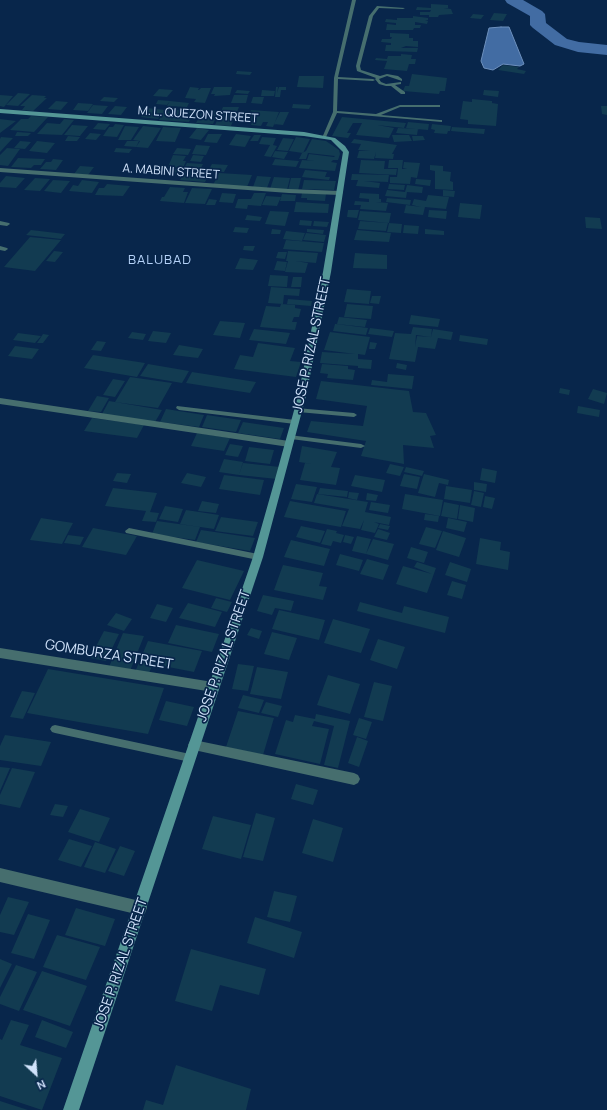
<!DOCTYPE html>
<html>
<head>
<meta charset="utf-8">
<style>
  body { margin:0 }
  #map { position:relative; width:607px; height:1110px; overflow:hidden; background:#08264b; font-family:Manrope,sans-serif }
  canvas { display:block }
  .north { position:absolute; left:16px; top:1054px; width:40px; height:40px; -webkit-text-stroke:3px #08264b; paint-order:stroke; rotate:154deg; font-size:11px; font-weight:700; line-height:16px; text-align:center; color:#d1e3fb }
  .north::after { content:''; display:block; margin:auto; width:14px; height:18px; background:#d1e3fb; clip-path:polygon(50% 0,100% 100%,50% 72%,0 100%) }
</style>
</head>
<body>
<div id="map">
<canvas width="607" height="1110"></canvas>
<div class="north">N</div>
</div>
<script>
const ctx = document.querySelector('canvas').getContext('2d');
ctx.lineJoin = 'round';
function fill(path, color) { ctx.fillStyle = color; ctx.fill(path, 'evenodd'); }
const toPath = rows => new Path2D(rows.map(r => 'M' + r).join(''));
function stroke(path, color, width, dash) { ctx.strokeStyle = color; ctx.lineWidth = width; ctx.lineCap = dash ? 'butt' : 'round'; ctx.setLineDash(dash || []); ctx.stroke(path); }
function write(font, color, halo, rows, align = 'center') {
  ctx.font = font + ' Manrope,sans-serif'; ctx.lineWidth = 3.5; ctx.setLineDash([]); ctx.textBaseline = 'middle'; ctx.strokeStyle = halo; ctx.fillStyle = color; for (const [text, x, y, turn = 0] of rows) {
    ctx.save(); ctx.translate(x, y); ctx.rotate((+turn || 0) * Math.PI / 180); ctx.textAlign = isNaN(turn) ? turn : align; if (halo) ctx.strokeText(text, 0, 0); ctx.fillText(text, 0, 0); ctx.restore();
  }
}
const water = toPath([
  [501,27,509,27,524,64,520,66,503,64,493,70,484,68,481,61,489,28,501,27]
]);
fill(water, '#426ca3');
stroke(water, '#6d90bd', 1);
fill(toPath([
  [505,0,523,0,542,11,545,14,546,23,567,39,579,42,607,45,607,55,578,52,555,45,533,28,530,25,530,16,507,3,505,0]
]), '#426ca3');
fill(toPath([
  [431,4,448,5,448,8,444,8,451,9,453,14,439,15,438,17,429,17,429,15,420,15,420,12,430,12,431,10,416,10,417,7,431,8],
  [494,13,507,14,503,21,490,20],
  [473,14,484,15,481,19,470,18],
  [413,16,428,18,428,20,425,20,428,21,427,24,415,22,415,25,421,25,420,28,414,28,413,30,386,30,387,24,396,25,396,23,385,22,386,19,397,20,397,18,413,18],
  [390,33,409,34,409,38,413,38,413,41,418,41,418,47,406,46,401,48,418,48,417,52,385,51,386,45,391,45,391,43,381,42,382,39,391,39,392,37,390,37],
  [401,54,412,55,411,59,416,59,415,64,409,64,407,71,384,69,387,61,375,60,376,58,387,59,388,56,401,56],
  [503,65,519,67,517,69,526,71,524,74,498,70],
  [237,71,252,72,250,75,236,74],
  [412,74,447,78,445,91,440,91,439,94,403,91,405,86,409,86],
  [299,76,324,76,323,88,297,87],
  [190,87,199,88,198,90,199,90,201,88,211,88,205,103,194,102,196,99,185,98],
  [214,87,232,87,230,95,214,96,215,94,211,94],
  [276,87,278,87,277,93,279,87,286,87,286,90,281,90,280,97,275,97],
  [159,89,173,90,167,97,153,96],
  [237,90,250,91,248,94,235,93],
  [262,90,275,91,274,96,261,96],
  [484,90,499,91,498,97,483,95],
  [18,93,30,94,18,106,6,105],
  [0,95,13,96,4,107,0,106],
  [32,95,46,96,44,98,47,98,33,111,22,110,25,106,20,106],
  [234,95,248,95,246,103,231,103],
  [104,97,118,98,114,102,100,101],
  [253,97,264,97,262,104,251,103],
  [472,99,492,101,492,103,498,104,496,126,468,124,468,120,460,119,463,101,472,102],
  [158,100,170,101,167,105,156,104],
  [56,101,68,102,61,110,48,109],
  [170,101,189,103,187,107,167,106],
  [78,103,93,104,88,111,73,110],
  [293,104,311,105,309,109,292,108],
  [93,105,108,106,102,114,87,113],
  [115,106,127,107,121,115,108,114],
  [601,106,607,106,607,115,602,114],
  [223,107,239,107,231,126,215,125],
  [147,108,165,110,158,119,141,117],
  [185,108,198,108,195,113,182,113],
  [176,110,183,110,181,113,193,114,189,122,159,120,164,111,174,112],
  [203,110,219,111,213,124,196,123],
  [251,110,279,112,273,127,266,126,268,122,263,122,261,126,251,125,252,122,245,122],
  [280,112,289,112,283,125,274,124],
  [31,116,48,117,34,132,10,130,21,119,28,119],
  [342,117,406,123,404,128,377,125,394,128,389,138,356,135,362,123,353,123,347,133,351,133,348,138,332,136],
  [0,119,16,121,0,133],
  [64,119,74,120,62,135,37,134,47,123,60,124],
  [408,122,429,124,428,130,406,128],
  [98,123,110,124,105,130,93,129],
  [115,124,124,125,117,137,103,136,109,127,113,127],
  [432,124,451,126,450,131,448,131,447,134,434,133,435,130,431,129],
  [72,125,88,126,80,136,64,135],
  [125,126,139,127,131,140,118,140],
  [143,126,161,128,148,148,136,147,140,141,133,140],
  [163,127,181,128,175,142,156,141],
  [452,127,485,129,484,134,451,131],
  [197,128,209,130,201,140,189,138],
  [398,128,418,129,417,135,396,133],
  [17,132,31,133,28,136,15,136],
  [90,133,101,134,96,140,85,139],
  [208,134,222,134,217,143,204,142],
  [236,134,251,136,245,147,229,145],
  [254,135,261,135,258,141,250,141],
  [392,135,409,135,412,141,394,142],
  [68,136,80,137,77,141,65,141],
  [412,136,423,136,425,140,413,141],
  [1,137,13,138,0,152,0,139],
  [262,137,276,138,273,145,277,146,271,157,264,156,270,145,259,144],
  [296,137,310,139,303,153,289,151],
  [283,138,294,139,288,151,277,150],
  [312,139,326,141,339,150,340,154,338,160,333,160,331,162,337,163,335,171,299,168,302,160,315,161,307,160,309,154,334,157,335,156,308,153,306,159,299,159,302,153,306,151],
  [354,139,397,145,392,154,394,154,393,159,375,158,376,152,385,153,376,152,374,159,357,158,359,151,370,151,358,150,361,144,351,143],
  [20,141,31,142,25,149,14,148],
  [37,141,55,143,47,153,29,151],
  [127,141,139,141,136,147,124,146],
  [196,145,210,146,206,155,192,154],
  [7,148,20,149,8,166,0,165,0,155],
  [116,148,132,149,129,153,114,152],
  [177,148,191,149,188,155,173,154],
  [275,151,288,152,284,159,272,157],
  [173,155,186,156,183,161,186,161,183,168,168,167],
  [193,155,204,156,201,162,190,161],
  [18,158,45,159,41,165,34,165,31,168,11,167],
  [53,159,63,160,56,170,40,169,46,162,51,162],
  [275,159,299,161,296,167,272,165],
  [361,160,385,161,384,169,397,169,396,175,359,173],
  [389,160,403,160,402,169,407,169,403,168,404,162,420,163,417,178,411,177,410,184,390,183,390,177,397,177,398,168,388,168],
  [187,163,203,164,200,170,184,168],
  [212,164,228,165,224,172,208,171],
  [430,165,443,166,443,171,451,172,450,181,453,182,453,190,435,189,435,171,430,170],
  [80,166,94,167,88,175,74,174],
  [165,168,181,169,178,174,161,173],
  [305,170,327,172,325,177,330,177,329,180,302,177],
  [185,171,210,173,205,182,180,180],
  [219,173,252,175,247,187,213,185],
  [352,174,389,175,388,182,364,181,380,183,379,188,356,186,358,180,351,180],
  [6,176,25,178,16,188,0,187,0,183],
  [257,176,271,177,267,188,253,187],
  [274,177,290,178,287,190,270,189],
  [35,178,50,179,40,191,24,190],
  [291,178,301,178,298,191,288,190],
  [416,179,431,180,430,186,415,184],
  [53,180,70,181,61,193,44,191],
  [82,180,99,182,92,193,69,191,73,185,78,186],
  [304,180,336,181,334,190,302,189],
  [107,184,130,186,123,196,95,195,99,188,104,188],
  [389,184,405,185,404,190,388,189],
  [407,185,423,187,422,193,407,192,406,198,385,196,387,190,405,192],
  [170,187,185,188,183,192,188,192,184,203,160,201,162,197,164,197],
  [192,188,212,189,205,204,185,203],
  [443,190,455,191,454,197,443,196],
  [222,193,236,194,233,203,219,202],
  [254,193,266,193,261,206,248,205,247,209,235,208,238,199,251,199],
  [302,193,326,194,325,201,307,200,307,198,301,198],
  [360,193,379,194,379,199,381,199,381,202,376,202,388,203,386,211,360,209,361,205,354,205,355,201,369,202,369,199,359,198],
  [282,194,296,195,295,201,280,201],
  [428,195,449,197,446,209,425,207,423,215,404,213,406,205,421,207,412,205,414,199,426,201],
  [266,196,281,197,277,206,262,205],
  [387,198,411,200,410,205,386,202],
  [209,199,217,200,215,205,206,205],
  [296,202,329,204,328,213,294,212],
  [460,203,482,205,480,219,458,217],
  [348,210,359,210,357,218,347,217],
  [429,210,447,211,446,219,428,217],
  [270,211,289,212,285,226,265,224],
  [360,211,391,213,389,223,358,220],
  [247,215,262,217,260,221,245,220],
  [585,217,600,218,602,229,586,228],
  [300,220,312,221,311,226,299,225],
  [314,221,329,222,327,227,313,226],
  [360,221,388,223,386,231,358,229],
  [389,223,402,224,401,233,387,232],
  [404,225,419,226,418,234,403,233],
  [235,227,249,228,247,233,233,232],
  [272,229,281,230,280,234,271,234],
  [307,229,324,230,323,234,307,232],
  [425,229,444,231,444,235,425,234],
  [31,230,65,234,61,239,26,235],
  [357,230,391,233,389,242,354,240],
  [286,231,305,233,302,241,283,239],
  [306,233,326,235,324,242,303,240],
  [30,237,61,240,35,271,4,267],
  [286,240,323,243,324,243,322,252,283,249],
  [244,246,255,246,253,251,243,250],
  [54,251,63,252,55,262,46,261],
  [288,251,318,253,316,263,295,261,308,263,305,273,285,272,288,261,286,261],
  [278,252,287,252,285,259,276,258],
  [355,253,387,255,387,269,353,268],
  [240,258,258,260,253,270,235,269],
  [277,261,287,262,285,271,274,270],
  [270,275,288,276,287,287,268,286],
  [293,277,302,277,301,287,291,287],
  [271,287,300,289,299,296,284,295,283,304,268,303],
  [347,289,371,291,369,304,344,302],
  [372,296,381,296,379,304,370,303],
  [288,299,312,301,311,306,287,304],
  [281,304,295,305,295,308,301,309,299,317,294,317,292,322,297,322,295,330,260,327,266,306,280,307],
  [347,304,373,306,371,319,344,317],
  [411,315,440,319,438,327,409,324],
  [339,317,367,320,365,327,337,324],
  [220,321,245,323,240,338,213,335],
  [335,324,336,324,368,328,366,335,333,331],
  [413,327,432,329,431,337,416,335,415,347,417,336,431,337,430,341,433,329,453,332,451,340,438,338,435,349,418,347,415,362,389,359,395,333,411,334],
  [370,328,394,331,392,337,368,334],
  [254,329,290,333,286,344,249,340],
  [153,331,171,333,166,343,148,341],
  [132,332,146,334,143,340,128,338],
  [330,332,370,337,365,355,358,354,358,359,372,360,371,369,358,368,358,366,320,363,322,352,355,354,324,350],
  [18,333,41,336,35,343,13,340],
  [43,334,49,335,43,343,37,343],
  [460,335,488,339,487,345,459,341],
  [97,341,106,342,101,351,91,350],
  [370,342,377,343,375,349,369,349],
  [258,343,295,348,290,361,301,362,296,377,234,369,240,355,253,357],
  [179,345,203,349,198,358,173,355],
  [15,346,39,349,32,359,8,356],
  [93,355,145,363,137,377,84,368],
  [397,363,407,365,406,370,396,368],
  [148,364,189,371,182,383,140,376],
  [322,364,348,366,348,369,355,370,353,380,327,378,328,374,320,373],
  [192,372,256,382,250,393,186,383],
  [388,374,414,376,412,389,371,385,372,380,387,382],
  [130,377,172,383,158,408,115,402],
  [113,379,125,381,115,397,103,395],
  [321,381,409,391,413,412,426,413,436,435,430,436,434,448,403,445,404,464,361,456,366,441,307,432,311,421,363,426,367,406,316,399],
  [560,388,570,390,569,395,559,393],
  [593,389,607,393,604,404,588,399],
  [97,396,109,398,101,412,88,411],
  [109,401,162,410,155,422,102,414],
  [578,406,600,410,599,417,577,413],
  [166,409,204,415,199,427,160,422],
  [207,415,241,420,236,432,202,427],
  [92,418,144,425,137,438,84,431],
  [243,422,284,428,280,439,238,433],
  [197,433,230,438,224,451,191,446],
  [230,444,243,446,238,457,225,455],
  [302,446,337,452,331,467,340,468,336,485,300,480,305,463,313,464,299,462],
  [249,447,274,450,270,464,245,461],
  [224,459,243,462,239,475,219,472],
  [243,463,280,467,277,479,239,475],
  [390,464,404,467,400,476,386,473],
  [406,467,424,471,422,476,404,472],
  [482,468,497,471,495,483,480,480],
  [117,473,131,474,127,483,113,481],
  [187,473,206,477,201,487,181,483],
  [404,474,420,477,417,489,400,486],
  [424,474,449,480,448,485,439,483,435,497,418,493],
  [224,475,264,480,260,495,219,489],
  [355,475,385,480,382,492,351,486],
  [474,482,487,484,486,492,474,490],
  [296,484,317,487,312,502,291,499],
  [446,486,472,490,470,503,444,499],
  [113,488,157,493,150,512,159,513,156,522,142,521,146,511,105,506],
  [320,488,348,491,347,497,318,494],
  [474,491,484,493,481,507,471,505],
  [349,492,359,493,357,500,348,498],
  [367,493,378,495,376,501,366,500],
  [317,494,368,502,365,512,391,517,389,525,374,522,379,524,375,533,361,530,364,520,360,529,342,526,349,509,314,503],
  [405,494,443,500,440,516,402,509],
  [485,496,495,498,492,509,483,507],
  [202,501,219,504,216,513,198,511],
  [290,501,346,511,341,527,284,517],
  [371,502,390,505,388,513,369,510],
  [444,502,459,505,457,519,441,516],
  [460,505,475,508,473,522,458,519],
  [165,506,183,509,178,522,159,519],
  [186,510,219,515,214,529,180,524],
  [425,514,439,516,438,522,424,520],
  [221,517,258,522,253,536,215,531],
  [41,518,73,523,62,544,30,540],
  [448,518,467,522,464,532,446,528],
  [157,521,200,527,195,540,152,534],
  [380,524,390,526,388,530,378,528],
  [301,526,325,531,320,543,296,537],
  [426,527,442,531,435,548,419,544],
  [93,528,137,536,126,555,82,547],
  [327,529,337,531,336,533,344,535,341,543,333,541,331,546,321,544],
  [378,529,390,533,387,540,374,537],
  [201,530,255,538,250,551,196,542],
  [443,531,466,538,459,557,436,550],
  [68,535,84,537,80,545,64,543],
  [345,535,354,537,351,544,343,542],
  [357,536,371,539,366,554,352,551],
  [480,538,501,542,500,550,510,552,508,570,476,564],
  [373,539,394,544,388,560,366,554],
  [291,540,330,549,324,566,284,557],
  [411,547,428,552,424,563,407,558],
  [340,554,363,560,359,571,336,565],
  [367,559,389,565,383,580,360,574],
  [197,560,244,571,230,600,182,588],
  [417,562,436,568,427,593,396,584,403,566,432,574,414,567],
  [450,562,471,569,467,582,445,575],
  [283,565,323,573,319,586,327,587,323,600,274,590],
  [452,581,466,585,462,599,447,595],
  [263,595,294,601,291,611,275,608,272,615,257,611],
  [216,598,232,602,227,612,211,608],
  [360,602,402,613,404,606,449,617,445,633,357,611],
  [188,603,222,612,215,627,179,618],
  [157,604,173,608,166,622,150,618],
  [279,610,325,620,319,640,272,629],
  [116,613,132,619,124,631,107,625],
  [333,619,370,629,361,653,324,643],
  [176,625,219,634,212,652,168,643],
  [251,628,262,631,259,639,247,635],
  [104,631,119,634,106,661,90,658],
  [272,632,297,638,289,660,264,654],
  [123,633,144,636,130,671,109,667],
  [378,639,405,647,397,669,370,660],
  [148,641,202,651,194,672,153,664,148,675,135,672],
  [238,664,254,666,248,691,232,689],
  [257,667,288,672,281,699,250,694],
  [48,669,164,688,148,734,27,713],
  [328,675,360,684,350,714,317,705],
  [374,682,392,686,383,721,364,717],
  [22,691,35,693,23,719,10,717],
  [243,695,264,700,259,713,238,708],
  [166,701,194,707,187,726,159,720],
  [266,702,282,706,278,717,261,713],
  [238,711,274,718,263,755,226,747],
  [316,714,350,721,338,768,324,765,334,726,314,721,312,726,329,729,320,764,275,754,286,720,293,722,295,715,315,719],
  [359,718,372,722,366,739,353,735],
  [5,735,51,742,41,766,0,760,0,746],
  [357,737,368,741,359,767,348,763],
  [0,767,10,768,0,791],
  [12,768,35,772,20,808,0,804,0,795],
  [296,784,318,790,313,805,291,799],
  [55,804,68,806,63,817,50,815],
  [80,809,110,818,99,842,68,832],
  [256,813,275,818,263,861,243,857],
  [213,816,251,825,241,859,202,849],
  [313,819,343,828,333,862,302,853],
  [69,839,92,846,81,867,58,860],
  [95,842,116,849,105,873,84,867],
  [120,846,135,851,124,876,108,871],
  [274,891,297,896,290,922,267,917],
  [8,897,29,902,14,935,0,932,0,915],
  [76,908,115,919,105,946,65,935],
  [28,914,50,920,34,959,11,953],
  [255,917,302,932,294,958,247,943],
  [57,935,100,947,86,980,43,967],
  [191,949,266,969,259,995,220,985,212,1011,175,1001],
  [0,959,12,964,0,988],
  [16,965,37,972,19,1011,0,1004,0,997],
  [42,971,87,986,70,1026,23,1010],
  [11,1020,29,1025,20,1045,62,1058,42,1110,0,1096,0,1039,2,1040],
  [42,1020,73,1032,66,1048,35,1037],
  [176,1065,251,1089,246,1110,143,1110,146,1100,163,1105],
  [0,1101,28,1110,0,1110]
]), '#123b51');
fill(toPath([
  [352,0,356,0,338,77,373,79,375,80,373,81,338,79,337,111,376,114,400,105,440,105,440,107,400,107,381,115,440,120,442,120,442,122,337,113,326,137,322,138,333,112,334,78,352,0],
  [377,6,405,8,403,9,379,8,373,16,360,66,361,70,380,76,387,74,398,76,402,79,402,81,387,76,379,79,381,82,386,84,401,82,401,84,395,85,405,92,405,94,401,94,391,86,386,86,379,84,375,79,376,78,357,71,356,66,369,16,377,6],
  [0,246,7,248,8,249,5,251,0,250,0,246],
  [177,406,295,420,298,422,295,424,179,410,176,408,177,406],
  [296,408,354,413,357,415,354,417,298,412,295,410,296,408],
  [289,435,361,444,365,446,361,448,291,439,289,439,287,437,289,435],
  [129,528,258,554,261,555,262,557,261,559,258,560,126,533,125,531,129,528],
  [55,725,190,754,193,755,195,758,193,761,190,762,55,733,52,732,50,729,52,726,55,725]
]), '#466e6e');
fill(toPath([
  [0,168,289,189,340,191,343,193,340,195,289,193,0,172,0,168],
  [0,221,9,223,10,224,7,226,0,225,0,221],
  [0,398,289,441,293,444,289,447,0,404,0,398],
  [0,648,213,682,217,684,219,687,217,690,213,692,0,658,0,648],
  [194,740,354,773,358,775,360,779,358,783,354,785,194,750,190,749,188,745,190,741,194,740],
  [0,868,140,901,145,903,147,908,145,913,140,915,0,882,0,868]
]), '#466e6e');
fill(toPath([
  [0,109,304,132,335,138,345,146,349,152,331,272,306,396,263,557,79,1110,63,1110,253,557,272,490,298,396,323,272,343,152,331,140,304,136,0,113,0,109]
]), '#549696');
write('12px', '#d1e3fb', '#08264b', [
  ["M. L. QUEZON STREET",198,115,4],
  ["A. MABINI STREET",171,172,4]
]);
ctx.letterSpacing = '1px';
write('13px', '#b6d3f9', '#08264b', [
  ["BALUBAD",160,260]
]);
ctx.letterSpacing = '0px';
write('14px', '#d1e3fb', '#08264b', [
  ["JOSE P. RIZAL STREET",312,345,-78],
  ["GOMBURZA STREET",109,655,9],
  ["JOSE P. RIZAL STREET",224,656,-71],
  ["JOSE P. RIZAL STREET",121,964,-71]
]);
</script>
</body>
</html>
